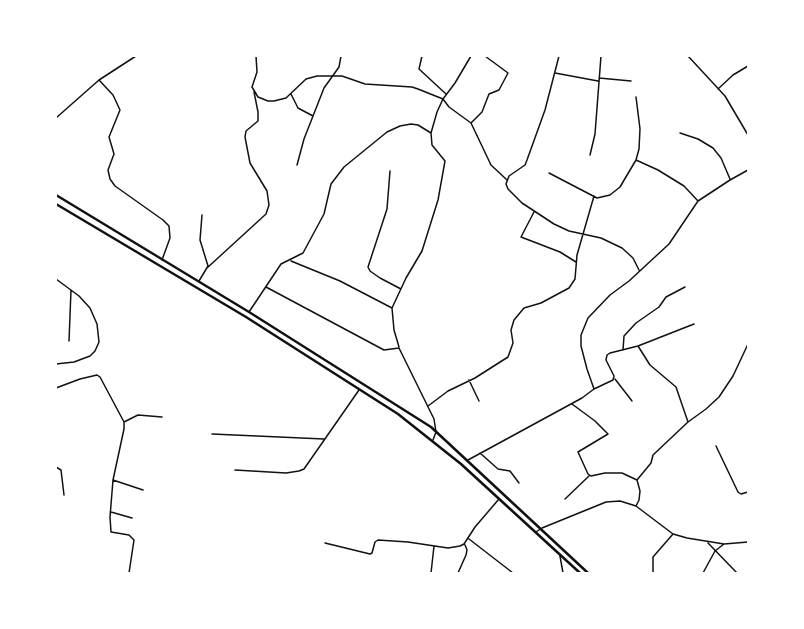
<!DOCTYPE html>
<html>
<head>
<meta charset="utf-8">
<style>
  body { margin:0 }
  #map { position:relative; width:804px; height:629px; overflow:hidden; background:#fff; font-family:"PT Sans",sans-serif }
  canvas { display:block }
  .frame { position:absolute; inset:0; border:57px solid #fff; pointer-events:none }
</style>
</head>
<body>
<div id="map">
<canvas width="804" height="629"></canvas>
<div class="frame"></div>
</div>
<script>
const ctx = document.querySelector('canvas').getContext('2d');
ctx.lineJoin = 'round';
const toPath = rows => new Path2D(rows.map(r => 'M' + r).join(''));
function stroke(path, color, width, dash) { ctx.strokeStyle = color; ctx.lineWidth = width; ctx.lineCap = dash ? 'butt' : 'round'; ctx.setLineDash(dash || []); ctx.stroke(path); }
stroke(toPath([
  [256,56,257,72,252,87,258,97,268,101,274,101,286,98,306,79,317,76,342,76,365,84,412,87,418,89,443,99,449,107,471,123,482,112,489,94,499,90,508,73,485,56],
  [422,56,419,69,446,94],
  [559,56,545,110,527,160,525,165,509,176,506,184,508,189,522,203,554,224,569,231,601,238,622,248,633,258,639,270],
  [688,56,725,96,748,135],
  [555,73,598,81],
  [599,78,631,81],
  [99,80,113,95,120,110,109,137,114,154,108,170,110,179,115,186,163,220,169,226,170,238,162,260],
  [718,89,733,75,748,66],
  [291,94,298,108,313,116],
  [56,118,99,80,136,56],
  [471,123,491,165,507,180],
  [680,133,698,139,713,148,721,158,730,179],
  [590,155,595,134,601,56],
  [636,160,658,170,684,186,698,201],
  [297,165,304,139,324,88,339,67,341,56],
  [390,171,387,209,368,267,370,271,380,278,401,289],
  [549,173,597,198,610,195,620,187,636,160,639,149,640,129,636,97],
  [534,212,521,237,560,252,576,262],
  [291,261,340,281,392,308,394,330,399,347],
  [207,268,266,214,269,205,267,191,250,163,245,137,246,131,258,121,258,112,254,92],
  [56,279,79,296,90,308,97,324,99,342,95,351,90,356,74,362,56,364],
  [199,281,208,266,200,240,202,215],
  [266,287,384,350,399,348,434,419,436,432,433,440],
  [392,308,406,278,422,251,438,200,445,161,432,145,431,133,437,112,443,99,455,83,471,56],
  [249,312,281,264,303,253,324,214,331,184,344,167,387,132,400,126,411,124,418,125,431,133],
  [69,341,71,290],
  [638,346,694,324],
  [623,350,624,336,636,323,659,307,666,297,685,287],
  [615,379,632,401],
  [469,380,479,401],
  [56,388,80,379,97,375,100,377,124,422,124,429,113,480,110,517,111,532,129,535,134,540,129,573],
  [594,389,587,369,581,346,581,335,588,318,610,295,629,281,669,244,698,201,730,180,748,170],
  [572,404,595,421,608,434,578,452,588,474,591,476,605,473,622,473,637,480],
  [428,406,448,391,475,378,508,357,513,343,511,330,514,320,524,308,541,303,569,288,575,279,577,255,594,196],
  [124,422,138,415,162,417],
  [212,434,324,439],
  [716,446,738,492,741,494,748,492],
  [480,453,498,469,510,471,519,483],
  [468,460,582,398,594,389,613,380,614,376,606,360,607,355,610,353,638,346,650,365,676,387,688,422,706,409,719,397,733,376,748,344],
  [56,467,61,470,64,495],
  [235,470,286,473,299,471,304,469,359,390],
  [113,480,143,490],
  [565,499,589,476],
  [636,506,639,500,640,491,637,480,651,463,653,455,688,422],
  [111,512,132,518],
  [536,532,542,528,606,502,620,501,636,506,673,534,687,538,724,544,748,542],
  [469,539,513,573],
  [325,543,370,554,372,553,375,542,378,540,408,542,448,548,460,546,464,544,475,527,499,499],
  [708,543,737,573],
  [560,556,563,573],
  [431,573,434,546],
  [458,573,466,555,467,550,465,545],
  [653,573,653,557,673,534],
  [703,573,715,551,724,544]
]), '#111', 1.5);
stroke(toPath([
  [56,195,249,312,431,427,588,573],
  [56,204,246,317,398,414,461,464,580,573]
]), '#111', 2.5);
</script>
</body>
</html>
